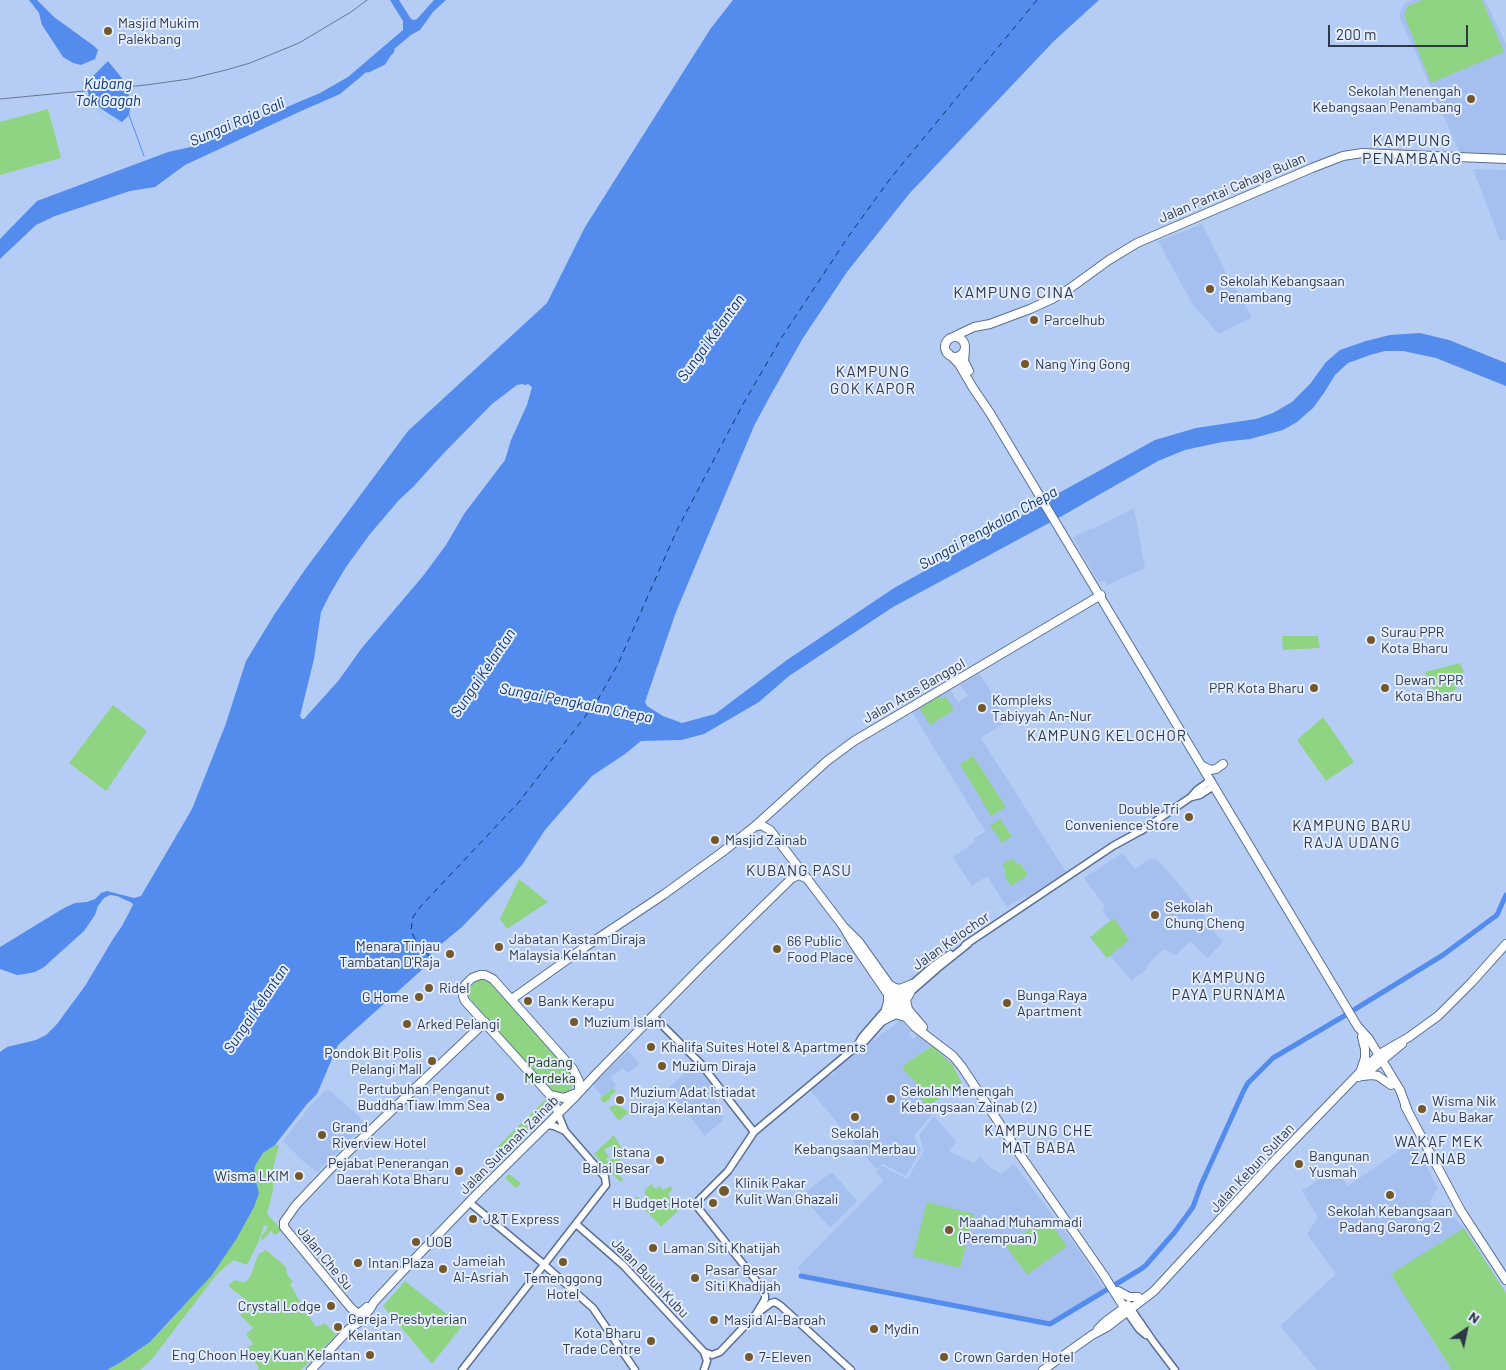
<!DOCTYPE html>
<html>
<head>
<meta charset="utf-8">
<style>
  body { margin:0 }
  #map { position:relative; width:1506px; height:1370px; overflow:hidden; background:#b5cdf5; font-family:Barlow,sans-serif }
  canvas { display:block }
  .north { position:absolute; left:1441px; top:1305px; width:50px; height:50px; -webkit-text-stroke:4px #e3edfe; paint-order:stroke; rotate:34deg; font-size:14px; font-weight:700; line-height:20px; text-align:center; color:#2e3847 }
  .north::after { content:''; display:block; margin:auto; width:18px; height:22px; background:#2e3847; clip-path:polygon(50% 0,100% 100%,50% 72%,0 100%) }
  .scale { position:absolute; left:1328px; top:25px; width:140px; height:22px; box-sizing:border-box; border:2px solid #2e3847; border-top:0; padding-left:6px; font-size:15px; line-height:18px; white-space:nowrap; color:#2e3847; -webkit-text-stroke:4px #e3edfe; paint-order:stroke }
</style>
</head>
<body>
<div id="map">
<canvas width="1506" height="1370"></canvas>
<div class="north">N</div>
<div class="scale">200 m</div>
</div>
<script>
const ctx = document.querySelector('canvas').getContext('2d');
ctx.lineJoin = 'round';
function fill(path, color) { ctx.fillStyle = color; ctx.fill(path, 'evenodd'); }
const toPath = rows => new Path2D(rows.map(r => 'M' + r).join(''));
function stroke(path, color, width, dash) { ctx.strokeStyle = color; ctx.lineWidth = width; ctx.lineCap = dash ? 'butt' : 'round'; ctx.setLineDash(dash || []); ctx.stroke(path); }
function write(font, color, halo, rows, align = 'center') {
  ctx.font = font + ' Barlow,sans-serif'; ctx.lineWidth = 4; ctx.setLineDash([]); ctx.textBaseline = 'middle'; ctx.strokeStyle = halo; ctx.fillStyle = color; for (const [text, x, y, turn = 0] of rows) {
    ctx.save(); ctx.translate(x, y); ctx.rotate((+turn || 0) * Math.PI / 180); ctx.textAlign = isNaN(turn) ? turn : align; if (halo) ctx.strokeText(text, 0, 0); ctx.fillText(text, 0, 0); ctx.restore();
  }
}
fill(toPath([
  [1412,0,1485,0,1506,44,1506,154,1460,153,1399,16,1404,4],
  [1473,169,1506,170,1506,240,1500,240],
  [1202,224,1226,273,1252,317,1219,334,1193,305,1158,241],
  [1134,508,1145,568,1107,585,1105,581,1099,582,1073,538,1091,528,1092,529],
  [979,673,1009,720,981,738,1066,872,1027,898,1025,896,1007,907,987,876,972,886,953,857,975,842,974,839,985,831,912,712,950,690,958,702,968,696,960,685],
  [1122,853,1135,869,1149,859,1156,859,1174,878,1210,923,1208,925,1223,942,1208,958,1190,941,1176,955,1164,949,1149,963,1147,968,1132,981,1110,956,1107,958,1090,937,1110,921,1102,909,1105,906,1084,878],
  [901,1020,909,1029,913,1031,909,1034,913,1039,918,1035,932,1046,908,1062,906,1064,919,1086,916,1091,932,1114,914,1136,921,1150,906,1176,883,1164,876,1169,809,1089,828,1075,832,1075,835,1073,835,1069],
  [628,1051,640,1064,628,1073,623,1068,611,1077,616,1086,602,1096,592,1084],
  [695,1064,720,1096,714,1100,723,1112,721,1114,724,1119,705,1136,667,1089],
  [326,1090,330,1091,360,1117,364,1125,362,1128,317,1172,304,1162,283,1141,309,1107],
  [934,1116,956,1142,949,1151,974,1163,980,1156,987,1165,1001,1174,1014,1164,1083,1256,1104,1288,1049,1322,801,1274,798,1267,883,1181,876,1171,882,1166,907,1179,924,1151,919,1135],
  [1413,1141,1438,1188,1429,1203,1434,1210,1443,1205,1464,1228,1506,1293,1506,1370,1317,1370,1280,1326,1336,1274,1307,1234,1318,1217,1302,1191,1335,1169,1348,1186],
  [832,1172,857,1201,830,1228,801,1195]
]), '#a5c0ee');
fill(toPath([
  [1422,0,1482,0,1504,52,1431,83,1404,15,1408,6],
  [48,109,61,158,0,175,0,122],
  [1282,636,1318,636,1320,648,1283,650],
  [1460,663,1464,672,1453,678,1458,688,1437,699,1425,672],
  [940,696,942,699,946,697,954,710,930,725,920,708],
  [113,705,147,731,106,791,69,763],
  [1323,717,1354,762,1326,781,1297,740],
  [973,756,1006,807,991,816,960,764],
  [1000,819,1012,836,1002,843,990,825],
  [1012,858,1017,865,1020,863,1028,875,1011,886,1004,875,1006,872,1002,865],
  [519,879,548,902,507,929,500,919],
  [1114,918,1129,940,1107,958,1090,937],
  [480,979,483,979,490,983,570,1071,574,1078,574,1082,568,1093,565,1095,557,1095,548,1089,471,1000,469,996,469,989,474,983],
  [932,1046,952,1064,962,1083,927,1107,916,1091,919,1086,902,1068,908,1062],
  [613,1088,616,1092,611,1095,609,1101,608,1100,604,1103,600,1098],
  [546,1099,550,1104,551,1109,503,1155,498,1151,497,1147],
  [618,1105,629,1112,619,1121,609,1108,612,1106],
  [614,1135,626,1155,613,1167,623,1180,620,1182,594,1154],
  [610,1146,617,1154,616,1156,617,1159,615,1160,613,1158,608,1162,606,1159,609,1157,604,1150],
  [275,1145,279,1145,273,1168,273,1190,267,1214,282,1230,275,1235,271,1231,263,1240,261,1239,262,1236,268,1227,264,1225,259,1241,247,1265,234,1260,220,1271,210,1283,152,1359,140,1370,107,1370,121,1362,150,1342,173,1318,195,1292,257,1184,254,1174,255,1166,263,1153],
  [509,1174,521,1183,516,1188,505,1178],
  [651,1184,656,1189,659,1186,663,1190,670,1186,673,1189,668,1194,681,1208,661,1227,635,1198,637,1196,644,1203,649,1199,645,1194,645,1190],
  [927,1202,974,1214,960,1268,913,1256],
  [1046,1217,1067,1246,1027,1275,1006,1246],
  [1464,1228,1506,1293,1506,1370,1452,1370,1391,1274],
  [266,1250,286,1267,287,1274,293,1282,290,1284,304,1309,316,1327,325,1323,336,1335,301,1370,257,1370,259,1368,246,1348,253,1344,246,1334,253,1328,240,1315,251,1304,228,1286,234,1280,243,1282,247,1281,251,1275,257,1258,260,1253],
  [405,1281,462,1326,432,1364,383,1306]
]), '#8fd482');
fill(toPath([
  [29,0,37,0,54,17,94,46,98,50,95,59,81,65,73,63,63,57,42,25,39,13],
  [390,0,399,0,411,19,414,20,417,19,434,0,446,0,433,12,420,30,411,35,340,94,299,112,185,165,155,187,130,191,55,216,36,225,0,259,0,239,37,201,168,152,195,146,320,93,348,77,403,30,403,21],
  [733,0,1099,0,1054,41,909,194,847,272,803,338,769,398,754,426,676,612,645,702,647,706,663,716,682,723,715,714,787,660,894,588,997,531,1057,494,1155,440,1196,428,1256,419,1273,413,1292,402,1310,384,1326,362,1340,350,1366,341,1390,335,1420,333,1449,340,1506,363,1506,386,1436,358,1403,351,1385,351,1370,355,1348,363,1335,375,1324,393,1313,408,1297,422,1283,430,1250,439,1222,442,1185,450,1158,461,1062,516,893,607,789,676,759,702,704,734,681,740,641,741,625,754,592,776,545,830,522,865,462,927,438,947,436,944,425,967,338,1045,317,1094,307,1104,275,1145,263,1153,255,1166,254,1174,259,1193,254,1207,237,1238,212,1275,150,1342,121,1362,107,1370,0,1370,0,1052,7,1047,36,1040,46,1035,57,1024,85,986,113,939,122,926,133,905,132,903,117,896,110,895,104,898,98,906,95,915,84,931,44,967,35,972,25,974,17,975,0,969,0,947,64,908,75,903,87,902,95,899,101,893,107,891,134,898,141,896,192,809,225,726,246,661,274,615,304,571,408,431,547,303,585,227,711,28],
  [522,384,525,385,528,384,532,387,527,405,511,440,505,460,464,514,446,545,423,576,361,649,339,680,304,719,302,719,300,716,314,659,321,612,330,594,346,567,370,534,399,500,414,486,442,455,492,404,517,385],
  [108,61,125,82,131,103,129,115,122,122,114,121,103,115,89,100,88,91,92,77]
]), '#538ced');
fill(toPath([
  [89,100,106,112,122,122,114,121,103,115],
  [455,933,456,935,440,949,434,949,433,956,430,959,429,957,431,955,432,948,436,944,438,947]
]), '#b5cdf5');
stroke(toPath([
  [129,115,144,156]
]), '#538ced', 1);
stroke(toPath([
  [801,1276,1050,1324,1141,1269,1146,1265,1174,1233,1193,1207,1201,1185,1244,1090,1248,1083,1273,1058,1344,1016,1443,955,1497,915,1506,895]
]), '#538ced', 5);
stroke(toPath([
  [368,68,382,61,387,53,390,50]
]), '#538ced', 9);
stroke(toPath([
  [429,956,417,943,411,931,413,917,421,906,519,802,597,701,618,664,677,530,742,406,782,337,848,237,890,179,1037,0]
]), '#0f336f', 1, [6, 5]);
const minor = toPath([
  [1192,797,1200,795,1214,786],
  [1141,831,1191,797,1197,790,1211,780],
  [965,945,1113,846,1144,829],
  [906,996,938,968,968,944],
  [896,998,933,966,950,954],
  [653,1016,701,1064,754,1132],
  [858,1044,862,1037,889,1006],
  [546,1125,554,1126,565,1131],
  [469,1202,540,1261,593,1308,635,1370],
  [576,1224,623,1265,704,1352,707,1361,704,1370],
  [1131,1309,1153,1341,1175,1370],
  [1127,1312,1139,1329,1146,1335],
  [756,1314,765,1299,765,1296,763,1289,699,1209,698,1206,699,1200,728,1171,754,1132,857,1046,865,1041,899,1003],
  [704,1352,712,1355,720,1352,756,1314,771,1303,775,1302,781,1306,851,1370],
  [462,1370,606,1185,605,1177,565,1131,558,1114]
]);
const major = toPath([
  [955,336,974,327,990,324,1030,309,1052,299,1069,289,1109,260,1137,243,1312,168,1343,156,1362,153,1506,159],
  '945 347a10 10 0 1 1 20 0a10 10 0 1 1-20 0Z',
  [965,350,964,361,969,371],
  [949,354,959,364,973,388,990,413,1358,1027,1369,1039,1400,1090,1407,1109],
  [1203,766,1210,770,1216,769,1223,764],
  [754,827,761,825,770,830,843,926,859,942,901,1001,923,1027],
  [843,926,853,943,896,1006,915,1027,953,1056,962,1067,1021,1156,1103,1274,1127,1312],
  [480,975,485,975,493,979,573,1069,579,1081,579,1092,564,1098,550,1095,465,1001,463,996,463,990,465,985,472,978,480,975],
  [890,985,895,988,900,989,912,984],
  [512,999,582,949,663,895,721,853,754,827,827,761,854,741,1101,595],
  [886,1009,888,1002,888,994],
  [908,1009,906,1000,910,993],
  [882,1021,896,1014,905,1017],
  [1361,1070,1365,1058,1365,1049,1362,1037],
  [1363,1076,1372,1075,1378,1076,1391,1085],
  [1359,1077,1368,1072,1402,1044],
  [550,1095,557,1109,558,1114],
  [1405,1106,1461,1211,1506,1280],
  [1118,1291,1129,1297,1138,1297],
  [367,1307,360,1313,357,1313,351,1308,284,1227,284,1222,296,1205,332,1167,485,1022],
  [1098,1329,1105,1322,1128,1305],
  [311,1370,349,1329,358,1323,370,1309,374,1302,402,1272,479,1192,572,1100,597,1073,702,966,792,878,799,875,808,879],
  [1043,1370,1092,1335,1107,1327,1154,1291,1273,1162,1366,1066,1383,1052,1409,1037,1438,1016,1472,982,1506,944]
]);
stroke(minor, '#5a6f93', 9);
stroke(major, '#5a6f93', 10);
stroke(minor, '#fff', 6);
stroke(major, '#fff', 8);
stroke(toPath([
  [0,99,146,85,189,79,226,70,250,63,299,43,351,12,367,0]
]), '#677790', 1);
for (const [x, y, r, color] of [
  [108,31,5,"#72582a"],
  [1471,99,5,"#72582a"],
  [1210,289,5,"#72582a"],
  [1034,320,5,"#72582a"],
  [1025,364,5,"#72582a"],
  [1371,640,5,"#72582a"],
  [1314,688,5,"#72582a"],
  [1385,688,5,"#72582a"],
  [982,708,5,"#72582a"],
  [1189,817,5,"#72582a"],
  [715,840,5,"#72582a"],
  [1155,915,5,"#72582a"],
  [499,947,5,"#72582a"],
  [777,949,5,"#72582a"],
  [450,954,5,"#72582a"],
  [429,988,5,"#72582a"],
  [419,997,5,"#72582a"],
  [528,1001,5,"#72582a"],
  [1007,1003,5,"#72582a"],
  [574,1022,5,"#72582a"],
  [407,1024,5,"#72582a"],
  [651,1047,5,"#72582a"],
  [432,1061,5,"#72582a"],
  [662,1066,5,"#72582a"],
  [500,1097,5,"#72582a"],
  [891,1099,5,"#72582a"],
  [620,1100,5,"#72582a"],
  [1422,1109,5,"#72582a"],
  [855,1117,5,"#72582a"],
  [322,1135,5,"#72582a"],
  [660,1160,5,"#72582a"],
  [1299,1164,5,"#72582a"],
  [459,1171,5,"#72582a"],
  [299,1176,5,"#72582a"],
  [724,1191,6,"#72582a"],
  [1390,1195,5,"#72582a"],
  [713,1203,5,"#72582a"],
  [473,1219,5,"#72582a"],
  [949,1230,5,"#72582a"],
  [416,1242,5,"#72582a"],
  [653,1248,5,"#72582a"],
  [563,1262,5,"#72582a"],
  [358,1263,5,"#72582a"],
  [443,1269,5,"#72582a"],
  [695,1278,5,"#72582a"],
  [331,1306,5,"#72582a"],
  [714,1320,5,"#72582a"],
  [338,1327,5,"#72582a"],
  [874,1329,5,"#72582a"],
  [651,1341,5,"#72582a"],
  [370,1355,5,"#72582a"],
  [749,1357,5,"#72582a"],
  [944,1357,5,"#72582a"]
]) { const dot = new Path2D(); dot.arc(x, y, r, 0, 2 * Math.PI); ctx.fillStyle = color; ctx.fill(dot); stroke(dot, '#e3edfe', 2); }
write('14px', '#2e3847', '#e3edfe', [
  ["Masjid Mukim",118,23],
  ["Palekbang",118,39],
  ["Sekolah Menengah",1461,91,"right"],
  ["Kebangsaan Penambang",1461,107,"right"],
  ["Sekolah Kebangsaan",1220,281],
  ["Penambang",1220,297],
  ["Parcelhub",1044,320],
  ["Nang Ying Gong",1035,364],
  ["Surau PPR",1381,632],
  ["Kota Bharu",1381,648],
  ["Dewan PPR",1395,680],
  ["Kota Bharu",1395,696],
  ["PPR Kota Bharu",1304,688,"right"],
  ["Kompleks",992,700],
  ["Tabiyyah An-Nur",992,716],
  ["Double Tri",1179,809,"right"],
  ["Convenience Store",1179,825,"right"],
  ["Masjid Zainab",725,840],
  ["Sekolah",1165,907],
  ["Chung Cheng",1165,923],
  ["Jabatan Kastam Diraja",509,939],
  ["Malaysia Kelantan",509,955],
  ["66 Public",787,941],
  ["Food Place",787,957],
  ["Menara Tinjau",440,946,"right"],
  ["Tambatan D'Raja",440,962,"right"],
  ["Ridel",439,988],
  ["Bunga Raya",1017,995],
  ["Apartment",1017,1011],
  ["G Home",409,997,"right"],
  ["Bank Kerapu",538,1001],
  ["Muzium Islam",584,1022],
  ["Arked Pelangi",417,1024],
  ["Khalifa Suites Hotel & Apartments",661,1047],
  ["Pondok Bit Polis",422,1053,"right"],
  ["Pelangi Mall",422,1069,"right"],
  ["Muzium Diraja",672,1066],
  ["Pertubuhan Penganut",490,1089,"right"],
  ["Buddha Tiaw Imm Sea",490,1105,"right"],
  ["Sekolah Menengah",901,1091],
  ["Kebangsaan Zainab (2)",901,1107],
  ["Muzium Adat Istiadat",630,1092],
  ["Diraja Kelantan",630,1108],
  ["Wisma Nik",1432,1101],
  ["Abu Bakar",1432,1117],
  ["Grand",332,1127],
  ["Riverview Hotel",332,1143],
  ["Sekolah",855,1133,"center"],
  ["Kebangsaan Merbau",855,1149,"center"],
  ["Istana",650,1152,"right"],
  ["Balai Besar",650,1168,"right"],
  ["Bangunan",1309,1156],
  ["Yusmah",1309,1172],
  ["Pejabat Penerangan",449,1163,"right"],
  ["Daerah Kota Bharu",449,1179,"right"],
  ["Wisma LKIM",289,1176,"right"],
  ["Klinik Pakar",735,1183],
  ["Kulit Wan Ghazali",735,1199],
  ["H Budget Hotel",703,1203,"right"],
  ["Sekolah Kebangsaan",1390,1211,"center"],
  ["Padang Garong 2",1390,1227,"center"],
  ["J&T Express",483,1219],
  ["Maahad Muhammadi",959,1222],
  ["(Perempuan)",959,1238],
  ["UOB",426,1242],
  ["Laman Siti Khatijah",663,1248],
  ["Jameiah",453,1261],
  ["Al-Asriah",453,1277],
  ["Intan Plaza",368,1263],
  ["Pasar Besar",705,1270],
  ["Siti Khadijah",705,1286],
  ["Temenggong",563,1278,"center"],
  ["Hotel",563,1294,"center"],
  ["Crystal Lodge",321,1306,"right"],
  ["Gereja Presbyterian",348,1319],
  ["Kelantan",348,1335],
  ["Masjid Al-Baroah",724,1320],
  ["Mydin",884,1329],
  ["Kota Bharu",641,1333,"right"],
  ["Trade Centre",641,1349,"right"],
  ["Eng Choon Hoey Kuan Kelantan",360,1355,"right"],
  ["7-Eleven",759,1357],
  ["Crown Garden Hotel",954,1357]
], 'left');
write('14px', '#2e3847', '#e3edfe', [
  ["Jalan Pantai Cahaya Bulan",1232,188,-23],
  ["Jalan Atas Banggol",914,691,-30],
  ["Jalan Kelochor",951,941,-35],
  ["Jalan Sultanah Zainab",509,1145,-45],
  ["Jalan Kebun Sultan",1252,1168,-47],
  ["Jalan Che Su",325,1258,50],
  ["Jalan Buluh Kubu",650,1278,46]
]);
write('14px', '#183811', '#e3edfe', [
  ["Padang",550,1062],
  ["Merdeka",550,1078]
]);
write('italic 15px', '#0f336f', '#e3edfe', [
  ["Kubang",108,84],
  ["Tok Gagah",108,101],
  ["Sungai Raja Gali",237,122,-23],
  ["Sungai Kelantan",711,338,-54],
  ["Sungai Pengkalan Chepa",988,528,-29],
  ["Sungai Kelantan",483,673,-56],
  ["Sungai Pengkalan Chepa",576,703,11],
  ["Sungai Kelantan",256,1009,-56]
]);
ctx.letterSpacing = '1px';
write('15px', '#2e3847', '#e3edfe', [
  ["KAMPUNG",873,372],
  ["GOK KAPOR",873,389],
  ["KAMPUNG KELOCHOR",1107,736],
  ["KAMPUNG BARU",1352,826],
  ["RAJA UDANG",1352,843],
  ["KUBANG PASU",799,871],
  ["KAMPUNG",1229,978],
  ["PAYA PURNAMA",1229,995],
  ["KAMPUNG CHE",1039,1131],
  ["MAT BABA",1039,1148],
  ["WAKAF MEK",1439,1142],
  ["ZAINAB",1439,1159]
]);
ctx.letterSpacing = '0px';
ctx.letterSpacing = '1px';
write('16px', '#2e3847', '#e3edfe', [
  ["KAMPUNG",1412,141],
  ["PENAMBANG",1412,159],
  ["KAMPUNG CINA",1014,293]
]);
ctx.letterSpacing = '0px';
</script>
</body>
</html>
